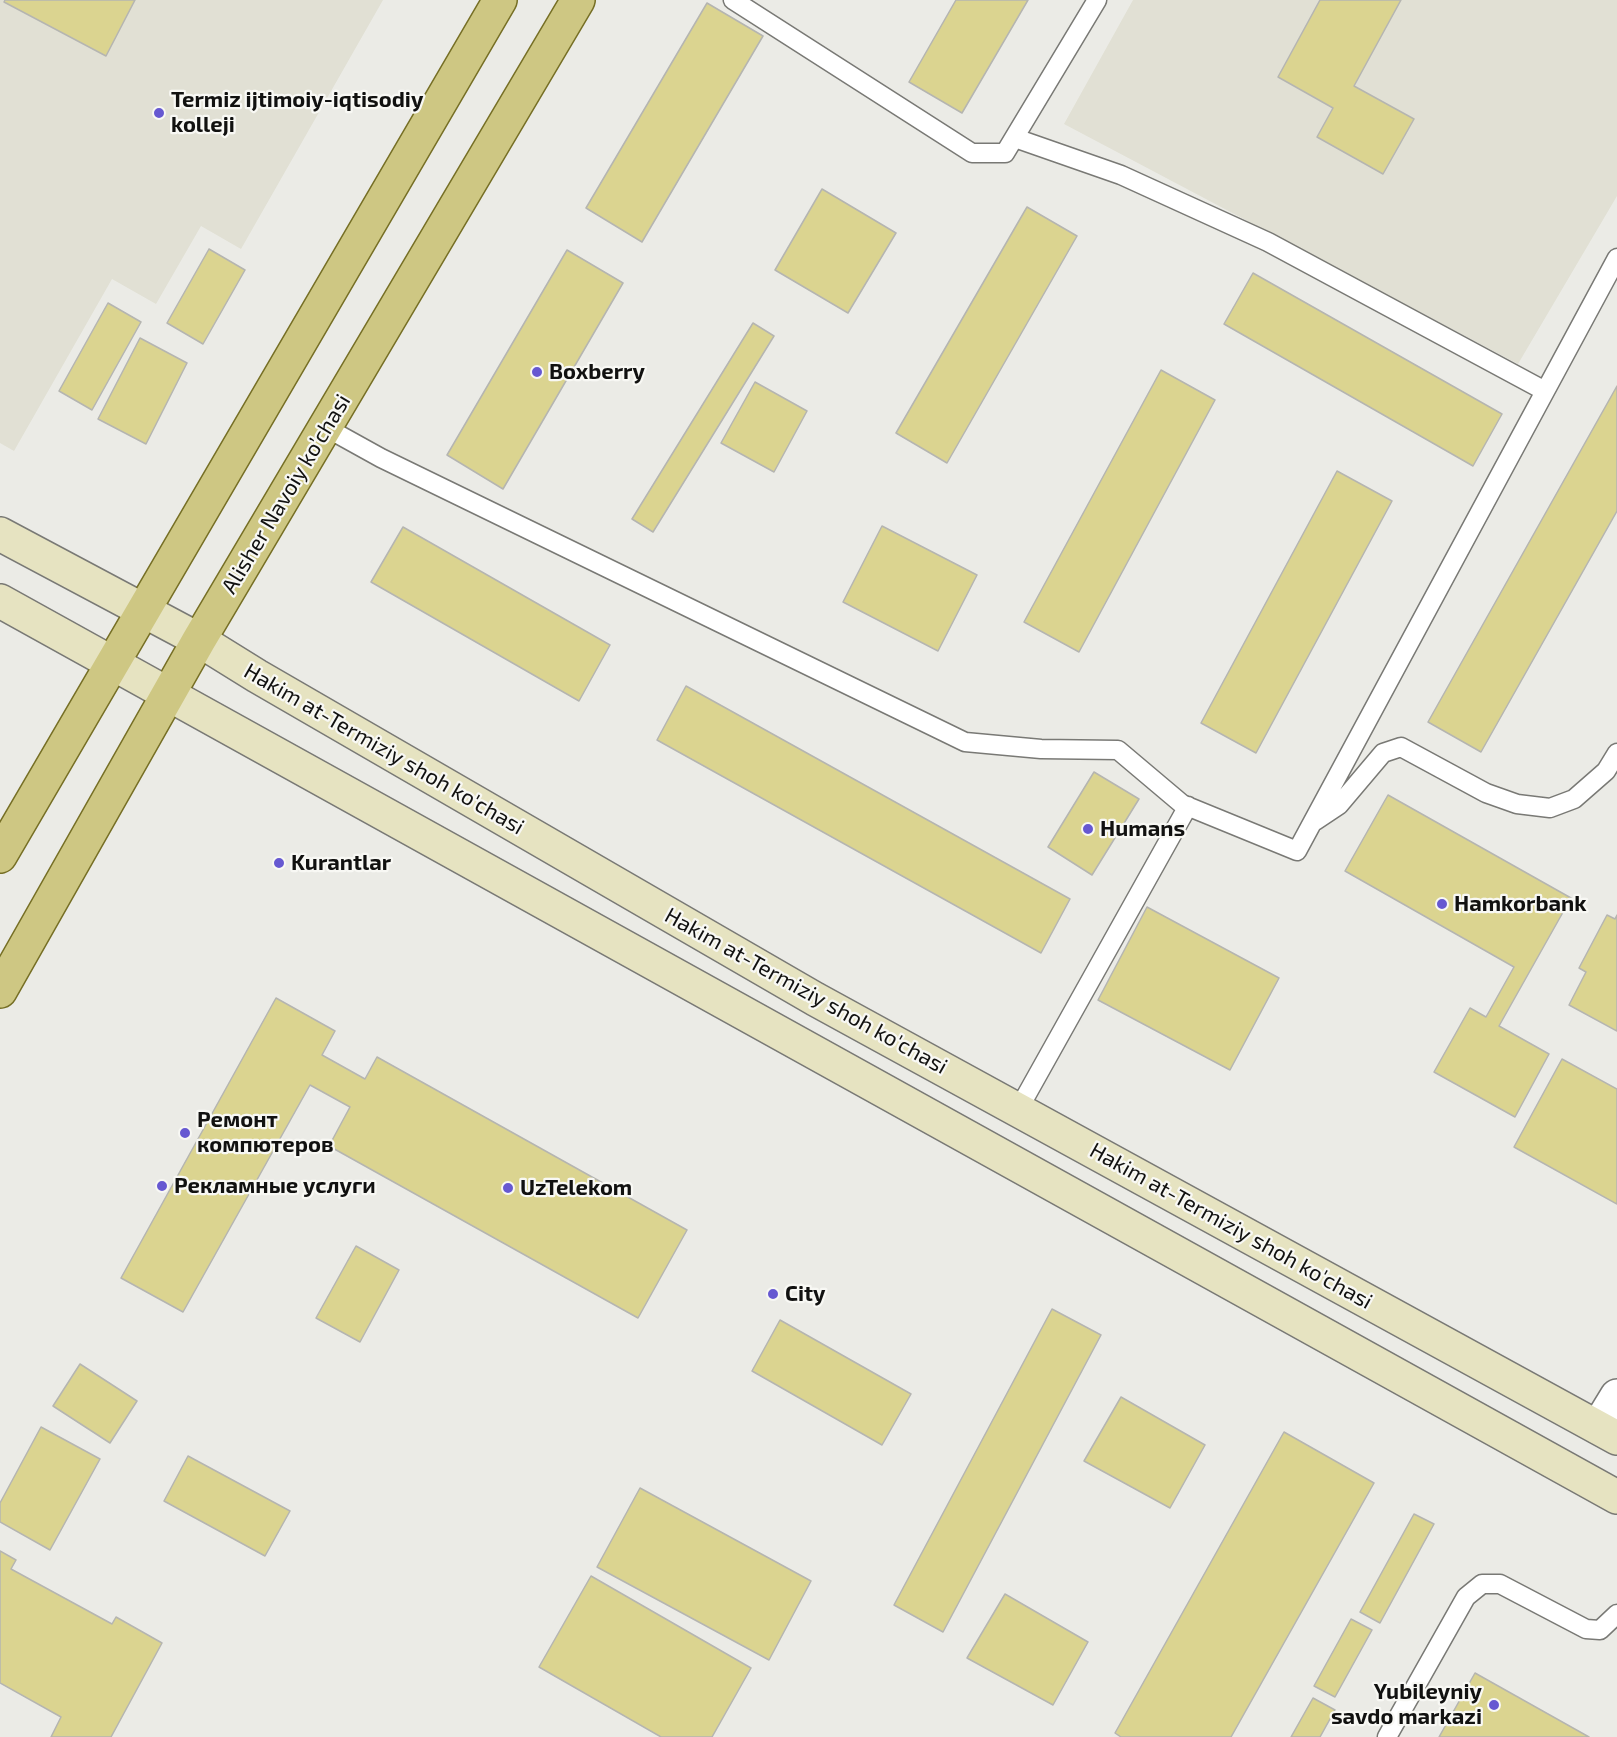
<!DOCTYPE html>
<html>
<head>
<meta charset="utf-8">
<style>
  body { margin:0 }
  canvas { display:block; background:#ebebe6 }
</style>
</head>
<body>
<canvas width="1617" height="1737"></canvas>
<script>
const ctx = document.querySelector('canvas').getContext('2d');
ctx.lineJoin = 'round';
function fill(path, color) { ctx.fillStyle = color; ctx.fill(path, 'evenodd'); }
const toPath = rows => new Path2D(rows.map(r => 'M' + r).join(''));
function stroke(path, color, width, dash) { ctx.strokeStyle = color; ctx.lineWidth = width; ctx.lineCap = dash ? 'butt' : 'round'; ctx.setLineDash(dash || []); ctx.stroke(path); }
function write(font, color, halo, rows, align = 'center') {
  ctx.font = font + ' "Exo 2",sans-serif'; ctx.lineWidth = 4.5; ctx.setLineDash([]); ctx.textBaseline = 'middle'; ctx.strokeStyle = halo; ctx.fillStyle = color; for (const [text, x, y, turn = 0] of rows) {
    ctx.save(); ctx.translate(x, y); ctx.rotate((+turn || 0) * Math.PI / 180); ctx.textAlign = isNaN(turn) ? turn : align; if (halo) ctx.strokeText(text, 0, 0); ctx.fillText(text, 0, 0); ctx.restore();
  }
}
fill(toPath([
  [0,0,383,0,241,249,201,226,156,304,112,279,14,451,0,443],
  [1133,0,1617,0,1617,196,1518,364,1064,124]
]), '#e1e0d4');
const building = toPath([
  [5,0,135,0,106,56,4,2,5,0],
  [956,0,1028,0,962,113,909,82,956,0],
  [1320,0,1401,0,1354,86,1414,119,1383,174,1317,137,1333,108,1278,77,1320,0],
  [707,3,763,36,642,242,586,208,707,3],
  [822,189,896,233,848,313,775,270,822,189],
  [1027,207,1077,236,947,463,896,433,1027,207],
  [209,249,245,270,203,344,167,323,209,249],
  [567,250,623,283,503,489,447,455,567,250],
  [1253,273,1502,414,1473,466,1224,324,1253,273],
  [108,303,141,322,92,410,59,391,108,303],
  [753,323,774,336,653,532,632,519,753,323],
  [140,338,187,363,146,444,98,419,140,338],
  [1161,370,1215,400,1079,652,1024,622,1161,370],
  [755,382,807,411,774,472,721,443,755,382],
  [1617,386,1617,511,1481,752,1428,722,1617,386],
  [1337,471,1392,501,1256,753,1201,723,1337,471],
  [882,526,977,575,938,651,843,602,882,526],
  [403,527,610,645,579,701,371,582,403,527],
  [686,686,1070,899,1041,953,657,740,686,686],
  [1094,772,1139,799,1092,875,1048,847,1094,772],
  [1388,795,1571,898,1499,1026,1549,1054,1515,1117,1434,1072,1470,1008,1486,1017,1514,967,1345,871,1388,795],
  [1147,907,1279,978,1230,1070,1098,1000,1147,907],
  [1607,915,1615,919,1617,915,1617,1031,1569,1005,1586,972,1579,968,1607,915],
  [276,998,335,1031,322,1055,365,1079,377,1057,687,1230,638,1318,329,1146,350,1107,310,1085,183,1312,121,1278,276,998],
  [1562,1059,1617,1089,1617,1204,1514,1147,1562,1059],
  [356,1246,399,1270,360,1342,316,1318,356,1246],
  [1052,1309,1101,1335,943,1632,894,1605,1052,1309],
  [780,1320,911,1394,882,1445,752,1371,780,1320],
  [80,1364,137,1401,110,1443,53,1406,80,1364],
  [1121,1397,1205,1445,1170,1508,1084,1461,1121,1397],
  [41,1427,100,1459,50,1550,0,1522,0,1503,41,1427],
  [1284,1432,1374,1483,1231,1737,1121,1737,1115,1733,1284,1432],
  [188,1456,290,1511,265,1556,164,1501,188,1456],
  [640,1488,811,1581,769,1660,597,1567,640,1488],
  [1414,1514,1434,1524,1380,1623,1360,1612,1414,1514],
  [0,1551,16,1560,11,1569,112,1624,116,1617,162,1643,111,1737,51,1737,61,1717,0,1683,0,1551],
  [591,1576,751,1668,712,1737,661,1737,539,1667,591,1576],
  [1005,1594,1088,1642,1053,1705,967,1658,1005,1594],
  [1351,1619,1372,1630,1335,1697,1314,1686,1351,1619],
  [1475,1673,1589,1737,1439,1737,1475,1673],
  [1313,1698,1335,1710,1320,1737,1291,1737,1313,1698]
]);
fill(building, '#dbd490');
stroke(building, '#b5b5b1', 1.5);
const lane = toPath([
  [733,0,972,153,1005,153,1097,0],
  [1015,138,1121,175,1268,242,1545,391],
  [325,427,381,458,965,742,1041,749,1118,750,1182,804,1297,851,1617,258],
  [1315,821,1339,805,1383,753,1401,747,1486,793,1517,804,1550,808,1574,799,1606,771,1617,753],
  [1018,1110,1188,806],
  [1387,1737,1466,1597,1482,1584,1500,1584,1586,1629,1600,1630,1617,1614]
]);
const street = toPath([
  [1598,1427,1617,1396]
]);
const secondary = toPath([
  [0,534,199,640,257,676,815,999,1617,1438],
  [0,601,1617,1497]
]);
const primary = toPath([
  [0,856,500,0],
  [0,991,199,640,578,0]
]);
stroke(lane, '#797975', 21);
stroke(street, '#797975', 36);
stroke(secondary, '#797975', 36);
stroke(primary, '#766f25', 36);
stroke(lane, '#fff', 18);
stroke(street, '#fff', 33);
stroke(secondary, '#e6e3c1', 33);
stroke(primary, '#cec783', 33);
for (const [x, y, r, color] of [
  [159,113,6,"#6658d1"],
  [537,372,6,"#6658d1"],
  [1088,829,6,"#6658d1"],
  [279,863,6,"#6658d1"],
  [1442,904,6,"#6658d1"],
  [185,1133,6,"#6658d1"],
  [162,1186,6,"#6658d1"],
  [508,1188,6,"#6658d1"],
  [773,1294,6,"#6658d1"],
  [1494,1705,6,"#6658d1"]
]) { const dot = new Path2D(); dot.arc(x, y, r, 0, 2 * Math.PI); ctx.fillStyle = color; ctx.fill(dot); stroke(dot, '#f8f8f4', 2); }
write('bold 22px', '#111110', '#f8f8f4', [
  ["Termiz ijtimoiy-iqtisodiy",171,100],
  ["kolleji",171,125],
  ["Boxberry",549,372],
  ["Humans",1100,829],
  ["Kurantlar",291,863],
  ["Hamkorbank",1454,904],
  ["Ремонт",197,1120],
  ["компютеров",197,1145],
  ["Рекламные услуги",174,1186],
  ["UzTelekom",520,1188],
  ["City",785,1294],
  ["Yubileyniy",1482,1692,"right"],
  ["savdo markazi",1482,1717,"right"]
], 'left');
write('22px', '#111110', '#f8f8f4', [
  ["Alisher Navoiy ko’chasi",286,494,-59],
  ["Hakim at-Termiziy shoh ko'chasi",384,749,30],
  ["Hakim at-Termiziy shoh ko'chasi",806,991,29],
  ["Hakim at-Termiziy shoh ko'chasi",1231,1226,29]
]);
</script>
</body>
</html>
